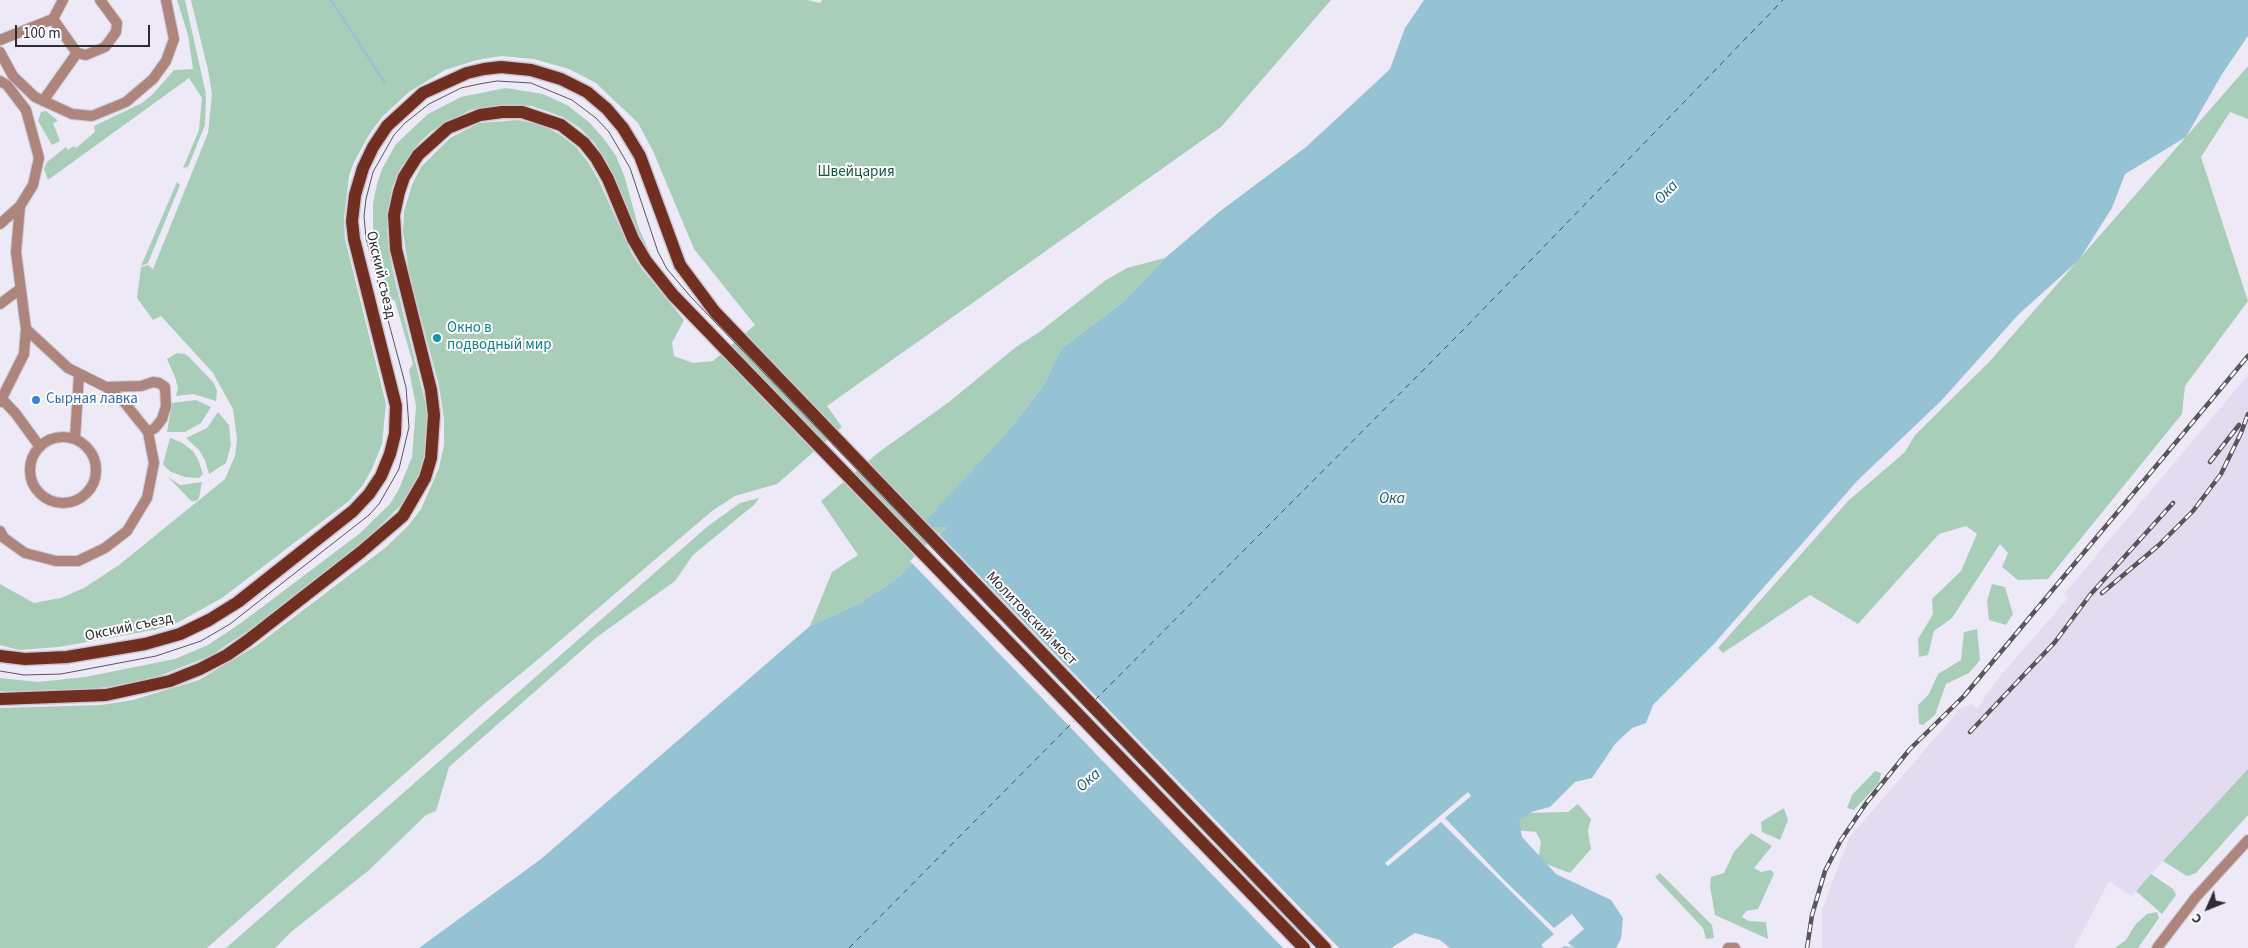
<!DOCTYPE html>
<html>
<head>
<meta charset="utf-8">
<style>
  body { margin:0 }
  #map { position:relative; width:2248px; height:948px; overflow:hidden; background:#eee9f7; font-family:"Source Sans 3",sans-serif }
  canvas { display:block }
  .north { position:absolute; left:2183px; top:883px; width:50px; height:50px; -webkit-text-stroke:4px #fff; paint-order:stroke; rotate:226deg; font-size:14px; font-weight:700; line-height:20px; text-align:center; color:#2e2c31 }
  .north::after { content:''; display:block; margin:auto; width:18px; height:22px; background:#2e2c31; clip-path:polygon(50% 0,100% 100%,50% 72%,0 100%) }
  .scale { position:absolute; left:15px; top:25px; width:135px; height:22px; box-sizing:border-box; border:2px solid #2e2c31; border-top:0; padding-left:6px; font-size:15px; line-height:18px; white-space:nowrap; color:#2e2c31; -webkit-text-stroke:4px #fff; paint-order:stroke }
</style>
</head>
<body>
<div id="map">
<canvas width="2248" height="948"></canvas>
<div class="north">С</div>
<div class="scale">100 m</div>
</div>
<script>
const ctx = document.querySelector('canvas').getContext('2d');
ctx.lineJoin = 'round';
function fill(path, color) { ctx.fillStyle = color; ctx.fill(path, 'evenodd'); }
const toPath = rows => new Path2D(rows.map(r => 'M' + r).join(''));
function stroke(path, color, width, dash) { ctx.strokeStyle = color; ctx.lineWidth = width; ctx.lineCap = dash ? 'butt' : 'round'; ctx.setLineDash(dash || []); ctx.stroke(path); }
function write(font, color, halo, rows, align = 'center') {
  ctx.font = font + ' "Source Sans 3",sans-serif'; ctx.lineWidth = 4; ctx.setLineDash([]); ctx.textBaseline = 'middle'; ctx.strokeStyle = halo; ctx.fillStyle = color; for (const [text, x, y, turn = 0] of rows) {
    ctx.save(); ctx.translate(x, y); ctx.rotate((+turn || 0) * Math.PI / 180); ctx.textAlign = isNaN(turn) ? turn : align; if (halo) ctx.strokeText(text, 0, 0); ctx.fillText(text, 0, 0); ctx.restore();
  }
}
fill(toPath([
  [2248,375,2248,769,2131,896,2109,881,2074,948,1822,948,1822,910,1849,838,1960,709,1971,704,1977,709,1996,681,2068,598,2064,594]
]), '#e3dbf0');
fill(toPath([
  [177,0,185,0,206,94,203,96,206,95,205,125,188,167,183,168,199,130,202,98,189,78,48,180,44,169,47,162,66,147,68,150,74,146,76,148,95,132,94,126,142,103,153,94,174,70,193,69,188,35],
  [191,0,807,0,820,3,822,0,1331,0,1221,127,827,406,842,427,777,484,735,496,712,511,535,662,485,703,207,948,0,948,0,708,101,705,133,700,199,680,256,646,385,548,408,526,421,509,439,468,444,445,444,419,439,386,409,273,403,231,404,211,412,185,421,167,450,138,479,123,518,120,542,125,559,134,576,147,588,162,599,181,632,254,642,269,684,320,672,343,674,356,693,363,713,361,755,325,694,249,653,151,638,123,596,83,569,69,534,59,501,56,477,60,445,70,409,92,383,116,370,133,354,162,349,176,344,218,345,239,386,404,382,444,372,469,363,485,349,501,222,598,177,623,154,630,59,647,19,650,0,645,0,584,34,603,61,598,84,588,119,565,225,479,235,456,237,439,233,409,213,373,161,316,153,320,137,298,141,267,148,265,153,269,208,133,212,94,208,70],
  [2248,66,2248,119,2230,112,2201,157,2248,301,2185,386,2182,414,2048,579,2018,580,2002,567,2008,553,2000,544,1952,618,1934,631,1928,655,1919,657,1918,639,1933,614,1932,599,1961,571,1977,534,1966,526,1939,534,1858,624,1810,595,1723,653,1718,648,1848,501,1905,452,1915,435,1990,361],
  [506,88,543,94,567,105,589,122,604,139,616,156,625,178,638,226,651,256,634,226,606,160,594,142,580,128,563,117,532,106,501,105,470,110,432,131,419,143,401,167,392,188,387,219,388,244,393,272,428,413,427,441,423,462,416,482,403,503,369,537,252,628,210,656,154,678,115,686,75,691,0,691,0,678,38,682,85,677,175,659,208,645,241,623,359,534,390,504,399,489,412,457,416,406,409,370,413,364,395,301,391,299,381,269,373,233,373,204,377,184,382,169,396,144,428,114,461,97],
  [46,111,58,121,53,123,60,141,52,145,38,121,41,112],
  [177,182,180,185,148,263,141,266],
  [1165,258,1124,301,1061,349,1043,386,1007,432,921,527,947,527,899,577,858,604,810,626,832,572,858,555,821,501,879,452,949,402,1016,347,1038,333,1106,280,1127,268],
  [177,353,185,354,189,357,214,383,217,391,216,401,193,394,176,396,178,388,175,377,167,359],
  [196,400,211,407,201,423,185,432,167,432,172,403],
  [218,412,229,425,231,445,226,463,209,474,205,460,199,450,186,438,207,428],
  [170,438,181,442,193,451,198,459,203,474,199,478,185,477,171,472,165,467,163,464],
  [168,477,180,485,202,482,199,498,196,501,191,501],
  [759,498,755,504,693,555,675,581,597,637,449,767,436,811,426,815,368,871,291,932,275,948,226,948,708,526,740,503],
  [1992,584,2005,587,2013,614,2006,625,1989,620,1987,601],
  [1977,629,1980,660,1969,673,1946,684,1935,715,1923,725,1919,724,1918,705,1929,694,1938,674,1961,660,1964,632],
  [2248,769,2248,815,2196,873,2187,876,2163,861],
  [1875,771,1881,773,1879,783,1854,810,1847,808,1852,795],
  [1578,804,1591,819,1588,831,1591,849,1570,873,1538,861,1541,842,1536,832,1515,830,1519,813,1568,812],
  [1784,808,1788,820,1780,840,1762,832,1761,822],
  [1751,833,1772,846,1754,868,1761,872,1771,870,1774,874,1758,909,1746,911,1742,917,1749,921,1766,922,1768,939,1715,915,1710,886,1711,877,1724,873,1734,852],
  [1660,873,1712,925,1714,938,1706,939,1703,928,1655,877],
  [2151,874,2173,889,2176,895,2162,914,2136,891],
  [2157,912,2159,918,2138,948,2115,948,2126,940,2135,925,2147,914]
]), '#a8ceb9');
fill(toPath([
  [1424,0,2248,0,2248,36,2222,74,2186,137,2125,174,2112,208,2079,260,2018,315,1941,401,1858,480,1713,645,1653,705,1646,723,1632,728,1615,744,1592,778,1575,782,1550,807,1531,812,1519,821,1522,837,1556,874,1611,900,1623,918,1621,939,1616,948,1450,948,1440,940,1415,933,1391,948,419,948,541,859,810,626,858,604,899,577,947,527,920,527,1007,432,1043,386,1061,349,1124,301,1165,258,1219,212,1306,147,1372,86,1390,69,1405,28]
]), '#96c3d4');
fill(toPath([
  [938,533,1339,948,1283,948,910,561],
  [1468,792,1471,796,1445,818,1505,881,1554,928,1572,914,1584,929,1568,943,1574,948,1564,946,1562,948,1544,948,1541,945,1554,934,1441,822,1388,866,1385,863]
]), '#eee9f7');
stroke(toPath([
  [331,0,385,83]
]), '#96c3d4', 2.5);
stroke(toPath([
  [1095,700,1464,329,1783,0],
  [849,948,1076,719]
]), '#215b6e', 1, [6, 5]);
const minor = toPath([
  [63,0,53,19,77,53,86,55,105,47,116,32,117,23,100,0],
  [0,40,53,19],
  [0,52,13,76,35,97,72,114,92,116,126,102,153,79,166,61,174,39,166,0],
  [0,81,7,85,26,110,39,158,33,185,20,206,0,224],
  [43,101,77,53],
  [0,304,20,289],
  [106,387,141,386,153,382,159,383,165,387,166,406,162,419,155,428,148,432],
  [2,399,16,414,40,447],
  [0,402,24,354,26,329,16,252,20,206],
  '30 470a33 33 0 1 1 66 0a33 33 0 1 1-66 0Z',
  [75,439,79,374],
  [0,531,4,538,25,553,56,561,78,561,105,548,127,531,147,498,154,463,148,432,124,402,106,387,68,368,26,329],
  [1728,948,1735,948]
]);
const tertiary = toPath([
  [2157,948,2196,897,2248,840]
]);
const primary = toPath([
  [0,656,25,659,67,657,145,644,180,634,209,620,238,602,353,511,369,494,381,476,390,454,395,434,396,406,354,239,352,221,355,195,363,168,373,147,387,126,423,93,467,73,484,69,501,67,531,70,561,79,587,92,607,109,623,128,640,156,680,265,715,312,1325,948],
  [0,699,106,695,170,681,200,669,227,655,247,641,361,552,403,516,425,478,431,458,434,415,431,390,396,249,394,215,399,192,404,177,418,155,448,128,480,115,502,112,522,112,561,125,584,143,596,158,608,179,633,239,646,261,673,295,1304,948]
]);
stroke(minor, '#cbc7d3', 12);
stroke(tertiary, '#cbc7d3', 12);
stroke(primary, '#cbc7d3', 15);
stroke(minor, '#ad857c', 10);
stroke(tertiary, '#ad857c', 10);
stroke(primary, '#712f22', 12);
stroke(toPath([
  [0,671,24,675,61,674,156,656,201,641,230,624,369,515,379,504,399,469,409,427,406,387,366,238,364,216,366,199,373,172,394,135,405,123,429,104,461,88,479,84,497,81,531,83,572,100,596,118,609,132,630,168,658,252,667,269,690,296,1317,948]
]), '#58555c', 1);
const rail = toPath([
  [2210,462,2239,425],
  [2102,593,2159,545,2193,511,2221,474,2241,433,2248,414],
  [1970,732,2055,642,2090,595,2173,503],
  [1807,948,1812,915,1825,871,1841,840,1867,802,1910,749,1964,696,2248,356]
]);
stroke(rail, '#58555c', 4.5);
stroke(rail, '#fff', 2.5, [8]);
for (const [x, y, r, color] of [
  [437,338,5,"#0f9aa8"],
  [36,400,5,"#3f7fe0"]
]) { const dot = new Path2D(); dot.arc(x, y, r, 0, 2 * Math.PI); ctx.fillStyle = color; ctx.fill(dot); stroke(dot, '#fff', 2); }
write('15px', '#11583b', '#fff', [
  ["Швейцария",856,173]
]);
write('15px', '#2e2c31', '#fff', [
  ["Окский съезд",380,275,77],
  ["Молитовский мост",1031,619,46],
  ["Окский съезд",129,628,-12]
]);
write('15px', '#0d838f', '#fff', [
  ["Окно в",447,329],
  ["подводный мир",447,346]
], 'left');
write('15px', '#366cbe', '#fff', [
  ["Сырная лавка",46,400]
], 'left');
write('italic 16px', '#215b6e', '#fff', [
  ["Ока",1667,193,-46],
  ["Ока",1392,499],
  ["Ока",1089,781,-41]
]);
</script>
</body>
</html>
